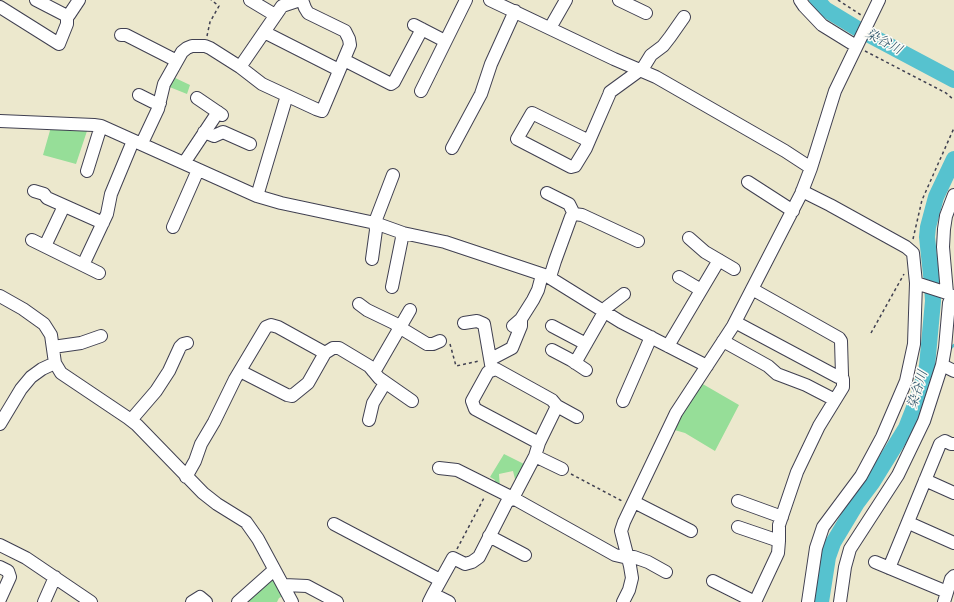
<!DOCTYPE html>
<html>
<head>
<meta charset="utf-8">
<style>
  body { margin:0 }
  canvas { display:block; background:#ece8cd }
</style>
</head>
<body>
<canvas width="954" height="602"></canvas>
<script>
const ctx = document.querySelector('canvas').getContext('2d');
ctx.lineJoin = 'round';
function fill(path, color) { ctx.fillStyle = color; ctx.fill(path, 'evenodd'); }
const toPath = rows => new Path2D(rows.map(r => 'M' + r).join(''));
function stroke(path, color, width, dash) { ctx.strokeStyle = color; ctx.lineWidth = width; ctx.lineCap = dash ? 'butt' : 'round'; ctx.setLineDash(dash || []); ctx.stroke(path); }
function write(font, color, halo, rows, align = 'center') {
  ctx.font = font + ' Vollkorn,"Noto Serif JP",serif'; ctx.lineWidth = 3; ctx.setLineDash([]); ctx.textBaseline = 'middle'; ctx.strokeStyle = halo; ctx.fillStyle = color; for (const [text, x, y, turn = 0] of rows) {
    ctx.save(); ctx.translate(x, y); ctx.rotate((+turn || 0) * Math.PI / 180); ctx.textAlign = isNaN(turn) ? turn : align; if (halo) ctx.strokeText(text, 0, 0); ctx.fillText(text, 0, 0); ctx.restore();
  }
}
fill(toPath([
  [171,76,190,85,187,94,167,86],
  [51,127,88,128,76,164,43,155],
  [701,383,739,405,715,451,685,433,671,429],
  [504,454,526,465,516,483,513,471,499,474,500,488,493,484,495,480,490,477],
  [274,576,285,595,279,598,277,602,248,602,245,600]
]), '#96de98');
stroke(toPath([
  [950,349,954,345]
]), '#56c2cf', 2.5);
stroke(toPath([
  [817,0,825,9,858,29,954,80],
  [821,602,828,557,833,543,857,503,872,483,906,428,919,395,927,366,933,301,932,284,927,237,928,227,936,197,954,159]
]), '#56c2cf', 16);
const minor = toPath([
  [36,0,67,16,69,15,79,0],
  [250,0,275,15],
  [490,0,614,59,656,77,785,151,811,168],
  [619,0,646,13],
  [800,0,804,6,822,25,856,46],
  [0,7,59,44,67,24,67,16],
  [414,25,445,41],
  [550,28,566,0],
  [264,32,339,70],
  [121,35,126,35,177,61],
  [344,60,391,84,394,82,422,29],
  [240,67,282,6,300,0],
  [421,91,466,0],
  [139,95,153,102,160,103],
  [197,98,222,115],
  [0,121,94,125,101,126,257,196,281,203,375,223,403,233,445,242,547,276,621,322,707,366],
  [204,132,214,136,223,132,250,144],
  [589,141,532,113,517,139,571,167,575,166,586,148,589,141,609,95,610,92,643,68,651,55,663,46,670,37,684,17],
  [142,143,158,109,164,84,182,52,187,48,192,46,205,46,210,48,240,67,262,84,316,109,322,111,323,109,350,45,349,39,345,31,308,13,305,8,302,0],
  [452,148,481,94,491,64,515,11],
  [184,163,218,112],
  [87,171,101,126],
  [748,182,793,211],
  [34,191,44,194,47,198,103,223],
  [802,191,830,205,906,247,913,253,916,283,947,293,954,297],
  [547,193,569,204,574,214],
  [257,196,285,102,288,96],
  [173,227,198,170],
  [689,238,705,252,734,269],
  [32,240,99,273],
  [45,246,64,206],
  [372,259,376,230,375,222,393,175],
  [83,265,107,214,111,194,133,141],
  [550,277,555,261,571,217,574,214,582,215,638,241],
  [679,277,701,290],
  [392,287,403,233],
  [947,293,943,247,944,229,946,216,954,195],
  [0,296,23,309,44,324,51,335,55,363,61,373,128,418,137,425,203,493,217,504,246,522,258,539,292,602],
  [359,304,367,310,394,323,399,327,427,344,433,344,440,341],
  [735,322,838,377,842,375,841,341,839,338,752,289],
  [464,323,477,321,484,324,492,370],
  [513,326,521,319,533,300,538,290,542,275],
  [552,326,586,344],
  [723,341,768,366,777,374,806,385,835,400],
  [668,346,719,260],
  [53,347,81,343,101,336],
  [552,350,571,360,586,370],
  [491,359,512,348,521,326,521,319],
  [575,363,607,307,624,294],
  [942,365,954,371],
  [240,371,287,395,292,396,308,383,325,353,333,348,339,348,369,366,379,378,412,401],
  [373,371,377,367,410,310],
  [623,401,651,337],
  [557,406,577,417],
  [131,420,156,391,169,371,180,347,183,344,187,343],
  [369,420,373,403,385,383],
  [0,424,21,389,31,377,42,369,55,363],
  [535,456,562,469],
  [439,468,457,470,513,498,615,555,628,558,634,557,648,562,666,572],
  [186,477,195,461,201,444,214,422,235,379,266,327,271,325,278,327,325,353],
  [925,480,954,493],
  [738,501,782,517],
  [634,502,691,531],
  [909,523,954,543],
  [334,524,440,580],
  [738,527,779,541],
  [489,536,525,555],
  [0,545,26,558,91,602],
  [875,562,947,592],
  [0,567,8,571,10,577,0,599],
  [889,568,940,444,945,441,951,444,954,444],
  [713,581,755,602],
  [284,585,307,586,337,602],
  [433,594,453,558,465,564,472,562,479,557,507,502,513,498,535,456,539,443,557,406,552,400,496,369,488,372,472,401,475,409,539,443],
  [44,602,55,577],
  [192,602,200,597,206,602],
  [238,602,274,570],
  [429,602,433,594,449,602],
  [623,602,629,590,632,578,630,566,621,531,624,522,676,413,733,326,801,194,811,168,835,91,879,0],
  [755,602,778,553,779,541,779,525,797,472,819,426,843,387,843,379,840,376],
  [808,602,816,548,823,527,861,476,882,437,906,381,914,344,916,283],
  [840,602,845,567,850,549,898,475,924,421,942,365,945,348,949,303,952,296],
  [944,602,951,579,954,576]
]);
stroke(minor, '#404051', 14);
stroke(toPath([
  [838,0,861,15],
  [207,36,210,22,219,6,211,0],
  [865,51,946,93,954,100],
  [913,239,922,200,954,128],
  [871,333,904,274],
  [450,344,456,366,479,361],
  [571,474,622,501],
  [457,549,485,496]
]), '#404051', 1.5, [3, 3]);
stroke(minor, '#fff', 12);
write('italic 13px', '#345a6f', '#fdfcf7', [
  ["染谷川",883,43,28],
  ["染谷川",919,390,-73]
]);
</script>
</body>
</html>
